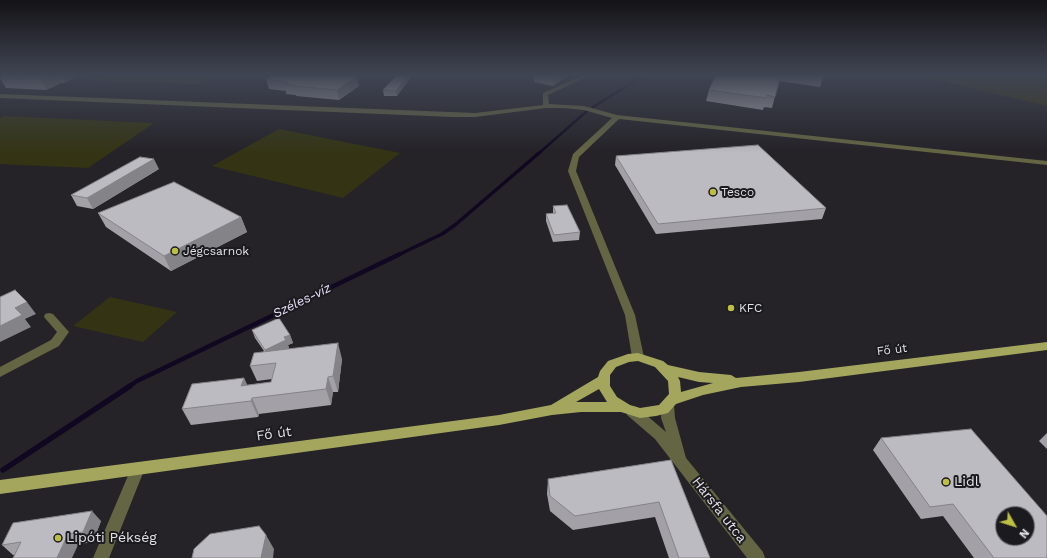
<!DOCTYPE html>
<html>
<head>
<meta charset="utf-8">
<style>
  body { margin:0 }
  #map { position:relative; width:1047px; height:558px; overflow:hidden; background:#252328; font-family:"Work Sans",sans-serif }
  canvas { display:block }
  .north { position:absolute; left:995px; top:506px; width:40px; height:40px; box-sizing:border-box; background:#1b1a1f; border:1px solid #6b6a6f; border-radius:50%; rotate:129deg; font-size:11px; font-weight:700; line-height:16px; text-align:center; color:#e3e2e6 }
  .north::after { content:''; display:block; margin:auto; width:14px; height:18px; background:#bdbf43; clip-path:polygon(50% 0,100% 100%,50% 72%,0 100%) }
</style>
</head>
<body>
<div id="map">
<canvas width="1047" height="558"></canvas>
<div class="north">N</div>
</div>
<script>
const ctx = document.querySelector('canvas').getContext('2d');
ctx.lineJoin = 'round';
function fill(path, color) { ctx.fillStyle = color; ctx.fill(path, 'evenodd'); }
const toPath = rows => new Path2D(rows.map(r => 'M' + r).join(''));
function stroke(path, color, width, dash) { ctx.strokeStyle = color; ctx.lineWidth = width; ctx.lineCap = dash ? 'butt' : 'round'; ctx.setLineDash(dash || []); ctx.stroke(path); }
function write(font, color, halo, rows, align = 'center') {
  ctx.font = font + ' "Work Sans",sans-serif'; ctx.lineWidth = 4; ctx.setLineDash([]); ctx.textBaseline = 'middle'; ctx.strokeStyle = halo; ctx.fillStyle = color; for (const [text, x, y, turn = 0] of rows) {
    ctx.save(); ctx.translate(x, y); ctx.rotate((+turn || 0) * Math.PI / 180); ctx.textAlign = isNaN(turn) ? turn : align; if (halo) ctx.strokeText(text, 0, 0); ctx.fillText(text, 0, 0); ctx.restore();
  }
}
fill(toPath([
  [101,75,212,75,199,84,91,80],
  [916,75,1047,75,1047,106],
  [3,116,154,123,88,168,0,164,0,118],
  [279,129,400,153,343,198,212,166],
  [110,297,177,312,143,342,73,326]
]), '#343414');
stroke(toPath([
  [593,107,645,75],
  [538,154,587,111]
]), '#100720', 2.5);
stroke(toPath([
  [398,255,442,234,455,225,539,153]
]), '#100720', 3.5);
stroke(toPath([
  [128,387,137,381,400,254]
]), '#100720', 4.5);
stroke(toPath([
  [3,470,130,386]
]), '#100720', 5.5);
fill(toPath([
  [583,75,591,75,548,95,549,104,584,106,617,115,1047,161,1047,165,619,119,579,157,576,171,635,315,644,357,642,360,638,361,634,360,632,357,625,315,568,171,573,154,612,118,584,110,564,108,546,108,475,117,453,117,0,98,0,94,475,113,543,105,543,93,583,75],
  [49,313,53,314,69,332,59,346,0,377,0,367,51,340,57,332,44,317,45,314,49,313],
  [668,400,672,401,674,405,675,418,686,458,763,552,765,558,747,558,655,439,627,415,626,411,627,407,632,406,637,407,666,432,661,418,662,405,664,401,668,400],
  [138,462,143,464,145,468,109,558,93,558,133,464,138,462]
]), '#646543');
fill(toPath([
  [1047,342,1047,350,799,382,741,387,703,395,676,404,668,413,656,416,640,418,621,412,581,412,552,415,499,425,0,494,0,480,499,415,551,405,598,377,600,371,608,361,628,354,638,353,663,361,668,365,699,372,731,375,736,378,799,372,1047,342],
  [638,361,655,367,668,381,669,394,659,405,640,408,630,405,617,397,610,386,610,375,616,367,629,362,638,361],
  [678,377,699,382,713,383,681,392,680,381,678,377],
  [599,389,607,402,576,402,599,389]
]), '#a4a65d');
fill(toPath([
  [5,75,79,75,64,83,61,83,46,90,6,88,0,78],
  [397,75,397,96,384,96,383,90],
  [534,75,569,75,553,86,534,82],
  [716,75,824,75,820,87,779,81,772,108,764,107,763,110,706,101,709,90],
  [266,79,359,86,339,100,296,96,296,95,286,94,286,91,269,89],
  [616,156,826,208,822,219,656,234,615,165],
  [159,169,93,209,77,206,71,195],
  [553,206,580,232,579,240,553,242,546,221,546,214,553,213],
  [98,213,241,217,247,232,171,271,106,227],
  [252,330,290,335,293,343,288,345,289,348,288,349,342,359,338,392,333,392,331,405,259,414,258,417,191,425,182,409,244,378,247,385,271,382,272,379,257,381,250,366,264,351,255,338],
  [1047,433,1047,449,1039,441],
  [881,438,1047,558,974,558,943,516,921,519,873,450],
  [671,460,710,558,669,558,655,517,573,530,550,511,547,494,548,479],
  [101,521,93,542,13,555,2,545]
]), '#a3a1a7');
fill(toPath([
  [49,75,57,75,61,83,46,90,41,79],
  [60,75,79,75,64,83],
  [408,75,413,75,397,96,396,91],
  [559,75,569,75,553,86,553,79],
  [357,76,359,86,339,100,337,90],
  [154,159,159,169,93,209,87,198],
  [241,217,247,232,171,271,164,256],
  [27,302,36,314,25,319,31,327,0,342,0,326,15,308],
  [290,335,293,343,288,345,289,348,268,358,265,350,284,337],
  [338,343,342,359,338,392,333,376],
  [328,377,333,392,331,405,326,389],
  [244,378,251,393,249,402,241,386],
  [252,398,259,414,258,417,251,401],
  [92,511,101,521,93,542,83,532],
  [68,534,78,545,72,558,57,558],
  [266,535,274,549,273,558,261,558]
]), '#848388');
const building = toPath([
  [5,75,49,75,41,79,0,78,5,75],
  [273,75,350,75,357,76,337,90,294,86,295,85,284,83,287,82,266,79,273,75],
  [397,75,408,75,396,91,383,90,397,75],
  [538,75,559,75,553,79,538,75],
  [716,75,781,75,775,97,767,95,766,98,709,90,716,75],
  [758,145,826,208,658,224,616,156,758,145],
  [140,157,154,159,87,198,71,195,140,157],
  [174,182,241,217,164,256,98,213,174,182],
  [567,205,580,232,554,235,546,214,556,213,553,206,567,205],
  [15,290,27,302,15,308,22,315,0,326,0,297,15,290],
  [279,318,290,335,284,337,286,340,265,350,252,330,279,318],
  [338,343,333,376,328,377,326,389,252,398,251,401,182,409,192,384,244,378,241,386,271,382,276,363,250,366,254,353,338,343],
  [971,429,1047,516,1047,558,994,558,953,504,930,507,881,438,971,429],
  [1003,514,1027,514,1027,538,1003,538,1003,514],
  [671,460,710,558,679,558,659,502,575,516,550,496,548,479,671,460],
  [92,511,83,532,68,534,57,558,13,558,21,542,2,545,13,523,92,511],
  [259,526,266,535,261,558,192,558,194,549,210,534,259,526]
]);
fill(building, '#bdbbc2');
stroke(building, '#848388', 1);
const sky = ctx.createLinearGradient(0, 0, 0, 153);
sky.addColorStop(0, '#141316');
sky.addColorStop(0.49, '#404553');
sky.addColorStop(1, '#40455300');
ctx.fillStyle = sky;
ctx.fillRect(0, 0, 1047, 153);
for (const [x, y, r, color] of [
  [713,192,4,"#bdbf43"],
  [175,251,4,"#bdbf43"],
  [731,308,4,"#bdbf43"],
  [946,482,4,"#bdbf43"],
  [58,538,4,"#bdbf43"]
]) { const dot = new Path2D(); dot.arc(x, y, r, 0, 2 * Math.PI); ctx.fillStyle = color; ctx.fill(dot); stroke(dot, '#1b1a1f', 1.5); }
write('12px', '#e3e2e6', '#1b1a1f', [
  ["Tesco",721,192],
  ["Jégcsarnok",183,251],
  ["KFC",739,308]
], 'left');
write('12px', '#e3e2e6', '#1b1a1f', [
  ["Fő út",892,350,-7]
]);
write('italic 13px', '#e6e0f8', '#1b1a1f', [
  ["Széles-víz",302,301,-26]
]);
write('14px', '#e3e2e6', '#1b1a1f', [
  ["Fő út",274,434,-8],
  ["Hársfa utca",719,510,52]
]);
write('14px', '#e3e2e6', '#1b1a1f', [
  ["Lidl",954,482],
  ["Lipóti Pékség",66,538]
], 'left');
</script>
</body>
</html>
